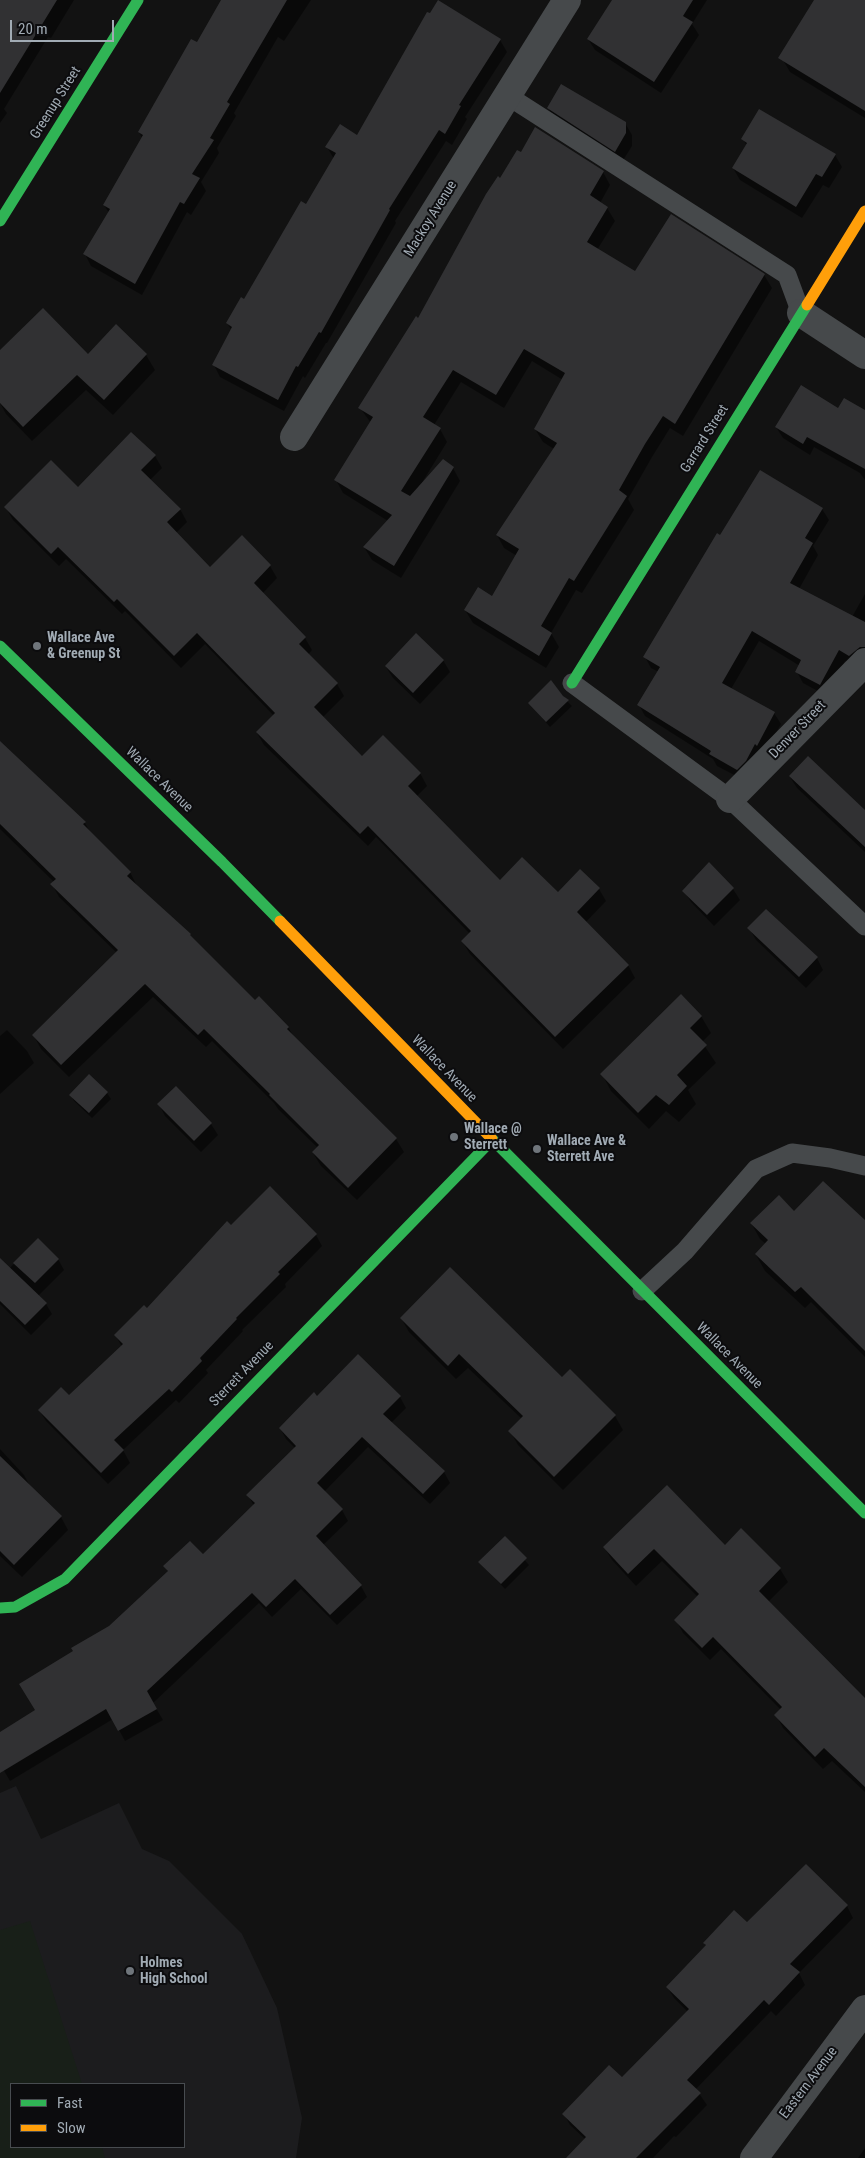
<!DOCTYPE html>
<html>
<head>
<meta charset="utf-8">
<style>
  body { margin:0 }
  #map { position:relative; width:865px; height:2158px; overflow:hidden; background:#121212; font-family:"Roboto Condensed",sans-serif }
  canvas { display:block }
  .legend { position:absolute; left:10px; top:2083px; width:175px; height:65px; box-sizing:border-box; background:#0c0c0e; border:1px solid #484c50; margin:0; padding:6px 9px; list-style:none; font-size:15px; color:#a1abb4 }
  .legend li { display:flex; align-items:center; gap:10px; height:25px }
  .legend b { width:25px; border:1px solid #484c50 }
  .scale { position:absolute; left:10px; top:20px; width:104px; height:22px; box-sizing:border-box; border:2px solid #a1abb4; border-top:0; padding-left:6px; font-size:15px; line-height:18px; white-space:nowrap; color:#a1abb4; -webkit-text-stroke:4px #0c0c0e; paint-order:stroke }
</style>
</head>
<body>
<div id="map">
<canvas width="865" height="2158"></canvas>
<ul class="legend">
<li><b style="height:6px;background:#30b455"></b>Fast</li>
<li><b style="height:6px;background:#ff9f0a"></b>Slow</li>
</ul>
<div class="scale">20 m</div>
</div>
<script>
const ctx = document.querySelector('canvas').getContext('2d');
ctx.lineJoin = 'round';
function fill(path, color) { ctx.fillStyle = color; ctx.fill(path, 'evenodd'); }
const toPath = rows => new Path2D(rows.map(r => 'M' + r).join(''));
function stroke(path, color, width, dash) { ctx.strokeStyle = color; ctx.lineWidth = width; ctx.lineCap = dash ? 'butt' : 'round'; ctx.setLineDash(dash || []); ctx.stroke(path); }
function write(font, color, halo, rows, align = 'center') {
  ctx.font = font + ' "Roboto Condensed",sans-serif'; ctx.lineWidth = 4; ctx.setLineDash([]); ctx.textBaseline = 'middle'; ctx.strokeStyle = halo; ctx.fillStyle = color; for (const [text, x, y, turn = 0] of rows) {
    ctx.save(); ctx.translate(x, y); ctx.rotate((+turn || 0) * Math.PI / 180); ctx.textAlign = isNaN(turn) ? turn : align; if (halo) ctx.strokeText(text, 0, 0); ctx.fillText(text, 0, 0); ctx.restore();
  }
}
fill(toPath([
  [16,1786,41,1839,119,1803,142,1849,169,1861,242,1934,277,2008,302,2118,296,2158,0,2158,0,1793],
  [11,2084,184,2084,184,2147,11,2147]
]), '#1c1c1e');
fill(toPath([
  [30,1921,82,2084,11,2084,11,2147,102,2147,105,2158,0,2158,0,1930]
]), '#181f18');
fill(toPath([
  [0,0,74,0,51,38,48,37,4,109,7,113,0,123],
  [223,0,311,0,284,41,278,37,234,113,236,116,217,148,219,153,201,182,206,191,191,215,187,212,142,295,91,266,85,254,109,213,104,205,142,138,139,132,197,44],
  [613,0,707,0,692,24,699,35,661,93,595,50,588,39],
  [820,0,865,0,865,118,790,72,783,60],
  [439,1,500,40,507,52,465,117,467,119,452,145,446,141,395,221,396,223,327,343,326,343,305,378,303,376,284,411,220,377,214,365,232,331,227,323,244,301,306,206,334,159,327,147,357,136],
  [548,108,625,123,632,135,632,146,622,162,555,119],
  [743,139,835,155,842,167,829,188,823,185,802,218,740,180,733,168,747,146],
  [603,172,610,185,600,203,607,208,615,221,597,250,635,273,671,215,764,275,772,288,683,436,670,428,652,457,628,499,634,510,582,593,576,590,551,633,559,647,546,668,473,623,465,610,492,598,517,556,504,548,497,535,554,449,543,442,535,429,563,380,532,361,504,408,461,382,434,425,440,429,447,442,423,481,453,468,460,481,401,578,372,560,364,547,388,521,343,493,336,480,371,423,360,408,419,319,501,179],
  [0,351,88,356,146,355,155,370,113,415,86,390,32,441,6,414,0,403],
  [839,410,865,412,865,480,860,473,814,447,810,455,783,438,776,427],
  [155,456,162,468,150,480,180,509,187,522,176,533,210,569,242,537,270,566,277,578,262,594,305,638,312,650,308,655,337,684,344,696,323,717,362,758,420,773,427,786,416,797,500,882,558,893,599,889,606,901,585,923,628,965,635,978,563,1049,470,954,462,941,470,934,376,837,368,846,264,745,257,733,274,716,205,644,181,668,125,611,122,614,66,559,59,566,13,520,6,508,78,489],
  [822,509,829,520,813,546,818,555,799,589,852,617,865,594,865,660,856,666,845,661,827,696,803,683,797,672,800,666,759,641,731,689,774,713,781,724,763,756,744,780,717,766,713,759,645,716,639,705,659,672,651,668,645,657,721,537],
  [443,660,450,672,420,704,393,678,386,667],
  [563,697,572,706,550,727,529,703],
  [0,743,85,823,91,834,130,872,137,886,255,1001,288,1027,294,1037,396,1139,404,1152,357,1200,321,1166,313,1153,318,1148,278,1109,274,1103,212,1041,206,1047,153,997,69,1077,41,1049,34,1036,117,953,59,897,52,884,54,882,0,829],
  [790,777,865,811,865,852,797,788],
  [733,889,740,900,714,926,691,902,684,891],
  [749,928,817,958,823,970,806,988,756,940],
  [701,1016,711,1033,702,1042,716,1063,688,1090,696,1104,679,1122,666,1111,649,1129,611,1091,602,1074],
  [7,1030,27,1051,34,1063,0,1094,0,1036],
  [89,1076,107,1093,111,1099,92,1118,74,1101,71,1095],
  [176,1087,211,1124,218,1135,201,1152,165,1116,159,1104],
  [794,1212,865,1221,865,1357,811,1302,805,1308,765,1271,756,1255,766,1244,760,1239,751,1223],
  [231,1227,316,1235,322,1246,285,1284,286,1287,242,1330,243,1331,206,1370,208,1373,179,1403,176,1400,123,1450,130,1463,108,1484,46,1421,39,1410,69,1397,122,1347,116,1336,147,1309],
  [38,1239,58,1259,64,1270,38,1296,46,1304,52,1314,31,1335,0,1304,0,1263,8,1270],
  [401,1318,562,1379,615,1416,623,1430,563,1490,518,1445,510,1431,522,1419,468,1368,456,1379,409,1332],
  [400,1397,406,1408,391,1423,444,1472,450,1483,430,1504,368,1447,324,1492,342,1510,348,1521,323,1545,361,1586,367,1597,337,1625,301,1589,272,1617,259,1603,153,1703,163,1720,125,1741,113,1719,10,1781,0,1764,0,1733,36,1711,110,1627,168,1572,165,1566,203,1556,254,1506,248,1495,295,1448,286,1439,280,1428,317,1398],
  [0,1449,24,1475,31,1488,61,1517,68,1530,22,1577,0,1556],
  [505,1538,529,1565,505,1589,480,1562],
  [725,1546,780,1569,788,1582,768,1602,865,1700,865,1792,832,1761,823,1769,783,1728,776,1715,781,1710,721,1649,710,1660,683,1633,676,1620,698,1597,662,1561,636,1586,612,1560,604,1547],
  [847,1906,853,1918,799,1973,805,1985,776,2016,771,2011,696,2089,707,2105,676,2137,674,2136,653,2158,577,2158,585,2139,570,2125,564,2114,622,2078,688,2012,674,1998,667,1987,707,1947,704,1943,747,1924],
  [865,2148,865,2158,858,2158]
]), '#0007');
fill(toPath([
  [0,0,57,0,0,93],
  [221,0,287,0,227,102,230,104,210,138,214,140,192,174,200,178,184,204,180,202,135,284,83,254,110,209,103,205,143,135,138,132,191,39,197,42],
  [438,0,501,39,459,105,461,106,445,134,439,130,389,209,390,210,321,333,319,332,298,367,296,366,278,400,212,365,232,327,226,323,241,297,244,299,301,201,306,204,336,153,325,147,340,124,357,135,427,12,430,13],
  [612,0,693,0,683,16,693,22,654,82,587,39],
  [814,0,865,0,865,111,778,58],
  [561,84,626,122,626,133,615,152,547,108],
  [759,109,836,154,822,177,816,174,796,207,732,168,747,143,741,139],
  [535,127,604,171,590,195,608,207,587,242,635,271,671,214,765,274,675,424,663,416,645,444,619,490,627,496,574,581,569,578,541,626,552,633,539,656,464,610,478,587,492,596,519,549,496,535,557,443,534,429,565,373,524,349,496,395,453,370,423,417,441,428,401,491,410,496,443,459,454,467,394,566,363,547,392,515,334,480,373,417,358,408,416,316,418,318,486,194,498,176,500,178,517,150,521,152],
  [43,308,88,354,116,324,147,354,104,400,77,375,23,427,0,403,0,350],
  [801,385,838,408,844,398,865,410,865,469,807,437,803,444,775,427],
  [131,432,156,455,141,470,181,509,167,522,210,567,242,535,271,565,254,583,306,637,299,644,338,683,314,707,362,756,383,735,421,773,408,786,500,880,522,857,558,892,580,869,600,888,577,912,629,965,555,1037,461,941,471,931,368,826,360,834,256,732,275,713,197,633,174,656,117,599,114,602,58,547,51,554,4,507,51,460,78,487],
  [760,470,823,508,805,538,813,543,790,583,865,622,865,647,860,647,849,656,839,650,820,685,795,672,801,660,752,631,722,683,775,712,757,746,755,744,746,761,737,770,709,754,711,751,637,705,660,667,643,657,717,533,720,535],
  [416,633,444,660,413,693,385,666],
  [551,680,563,696,569,700,546,722,528,703],
  [0,741,86,822,83,824,131,872,127,876,191,934,190,935,255,1000,259,996,289,1027,287,1029,397,1138,348,1188,312,1152,319,1145,269,1095,270,1094,204,1029,198,1035,145,984,61,1065,32,1035,118,950,50,884,56,879,0,824],
  [808,756,865,810,865,847,789,776],
  [709,862,734,888,707,915,682,891],
  [766,909,818,957,799,977,747,928],
  [681,994,702,1016,690,1028,707,1045,677,1075,687,1086,669,1105,656,1095,638,1113,600,1074],
  [89,1074,108,1092,89,1113,69,1095],
  [176,1086,212,1123,194,1141,157,1104],
  [823,1181,865,1220,865,1351,801,1287,795,1292,755,1254,768,1240,750,1223,779,1195,794,1211],
  [270,1186,317,1234,278,1272,280,1274,236,1318,237,1319,200,1358,202,1361,172,1392,169,1389,114,1440,124,1450,101,1473,38,1410,61,1387,69,1395,123,1344,114,1335,144,1305,147,1308,227,1221,231,1225],
  [38,1238,59,1259,35,1283,13,1263],
  [0,1258,47,1303,25,1325,0,1301],
  [450,1267,562,1377,570,1369,616,1415,554,1477,508,1431,523,1416,459,1354,448,1366,400,1318],
  [358,1354,401,1396,383,1414,445,1471,423,1494,362,1437,317,1483,343,1509,316,1536,362,1585,330,1615,295,1579,266,1607,252,1593,147,1691,157,1709,118,1731,106,1709,0,1773,0,1732,35,1710,19,1684,73,1651,71,1648,109,1626,168,1571,163,1566,190,1541,203,1554,255,1503,246,1495,296,1446,279,1428,314,1392,317,1396],
  [0,1456,62,1516,14,1565,0,1551],
  [667,1485,725,1545,741,1528,781,1568,759,1591,865,1698,865,1787,824,1748,815,1757,774,1715,782,1707,713,1637,702,1648,674,1620,699,1594,654,1549,628,1574,603,1547],
  [505,1536,527,1558,501,1584,478,1562],
  [806,1864,848,1905,790,1964,800,1972,769,2005,764,2000,687,2080,701,2093,636,2158,566,2158,586,2137,562,2114,609,2065,622,2077,689,2009,666,1987,706,1945,703,1943,734,1910,747,1922]
]), '#313133');
stroke(toPath([
  [508,96,787,275,801,313],
  [572,683,730,799,865,926],
  [642,1291,685,1251,756,1169,792,1153,830,1158,865,1166]
]), '#46494b', 19);
stroke(toPath([
  [801,313,865,355],
  [294,437,567,0],
  [730,799,865,662],
  [754,2158,865,2009]
]), '#46494b', 28);
stroke(toPath([
  [0,221,138,0],
  [0,646,222,862,280,921],
  [572,683,807,305],
  [492,1139,865,1513],
  [0,1608,15,1607,65,1579,492,1140]
]), '#30b455', 11);
stroke(toPath([
  [807,305,865,211],
  [280,921,492,1139]
]), '#ff9f0a', 11);
for (const [x, y, r, color] of [
  [37,646,5,"#6f757b"],
  [454,1137,5,"#6f757b"],
  [537,1149,5,"#6f757b"],
  [130,1971,5,"#6f757b"]
]) { const dot = new Path2D(); dot.arc(x, y, r, 0, 2 * Math.PI); ctx.fillStyle = color; ctx.fill(dot); stroke(dot, '#0c0c0e', 2); }
write('14px', '#a1abb4', '#0c0c0e', [
  ["Greenup Street",56,103,-58],
  ["Mackoy Avenue",431,219,-58],
  ["Garrard Street",705,439,-58],
  ["Denver Street",798,730,-46],
  ["Wallace Avenue",159,780,44],
  ["Wallace Avenue",444,1069,46],
  ["Wallace Avenue",729,1356,45],
  ["Sterrett Avenue",242,1374,-46],
  ["Eastern Avenue",809,2083,-53]
]);
write('bold 14px', '#a1abb4', '#0c0c0e', [
  ["Wallace Ave",47,638],
  ["& Greenup St",47,654],
  ["Wallace @",464,1129],
  ["Sterrett",464,1145],
  ["Wallace Ave &",547,1141],
  ["Sterrett Ave",547,1157],
  ["Holmes",140,1963],
  ["High School",140,1979]
], 'left');
</script>
</body>
</html>
